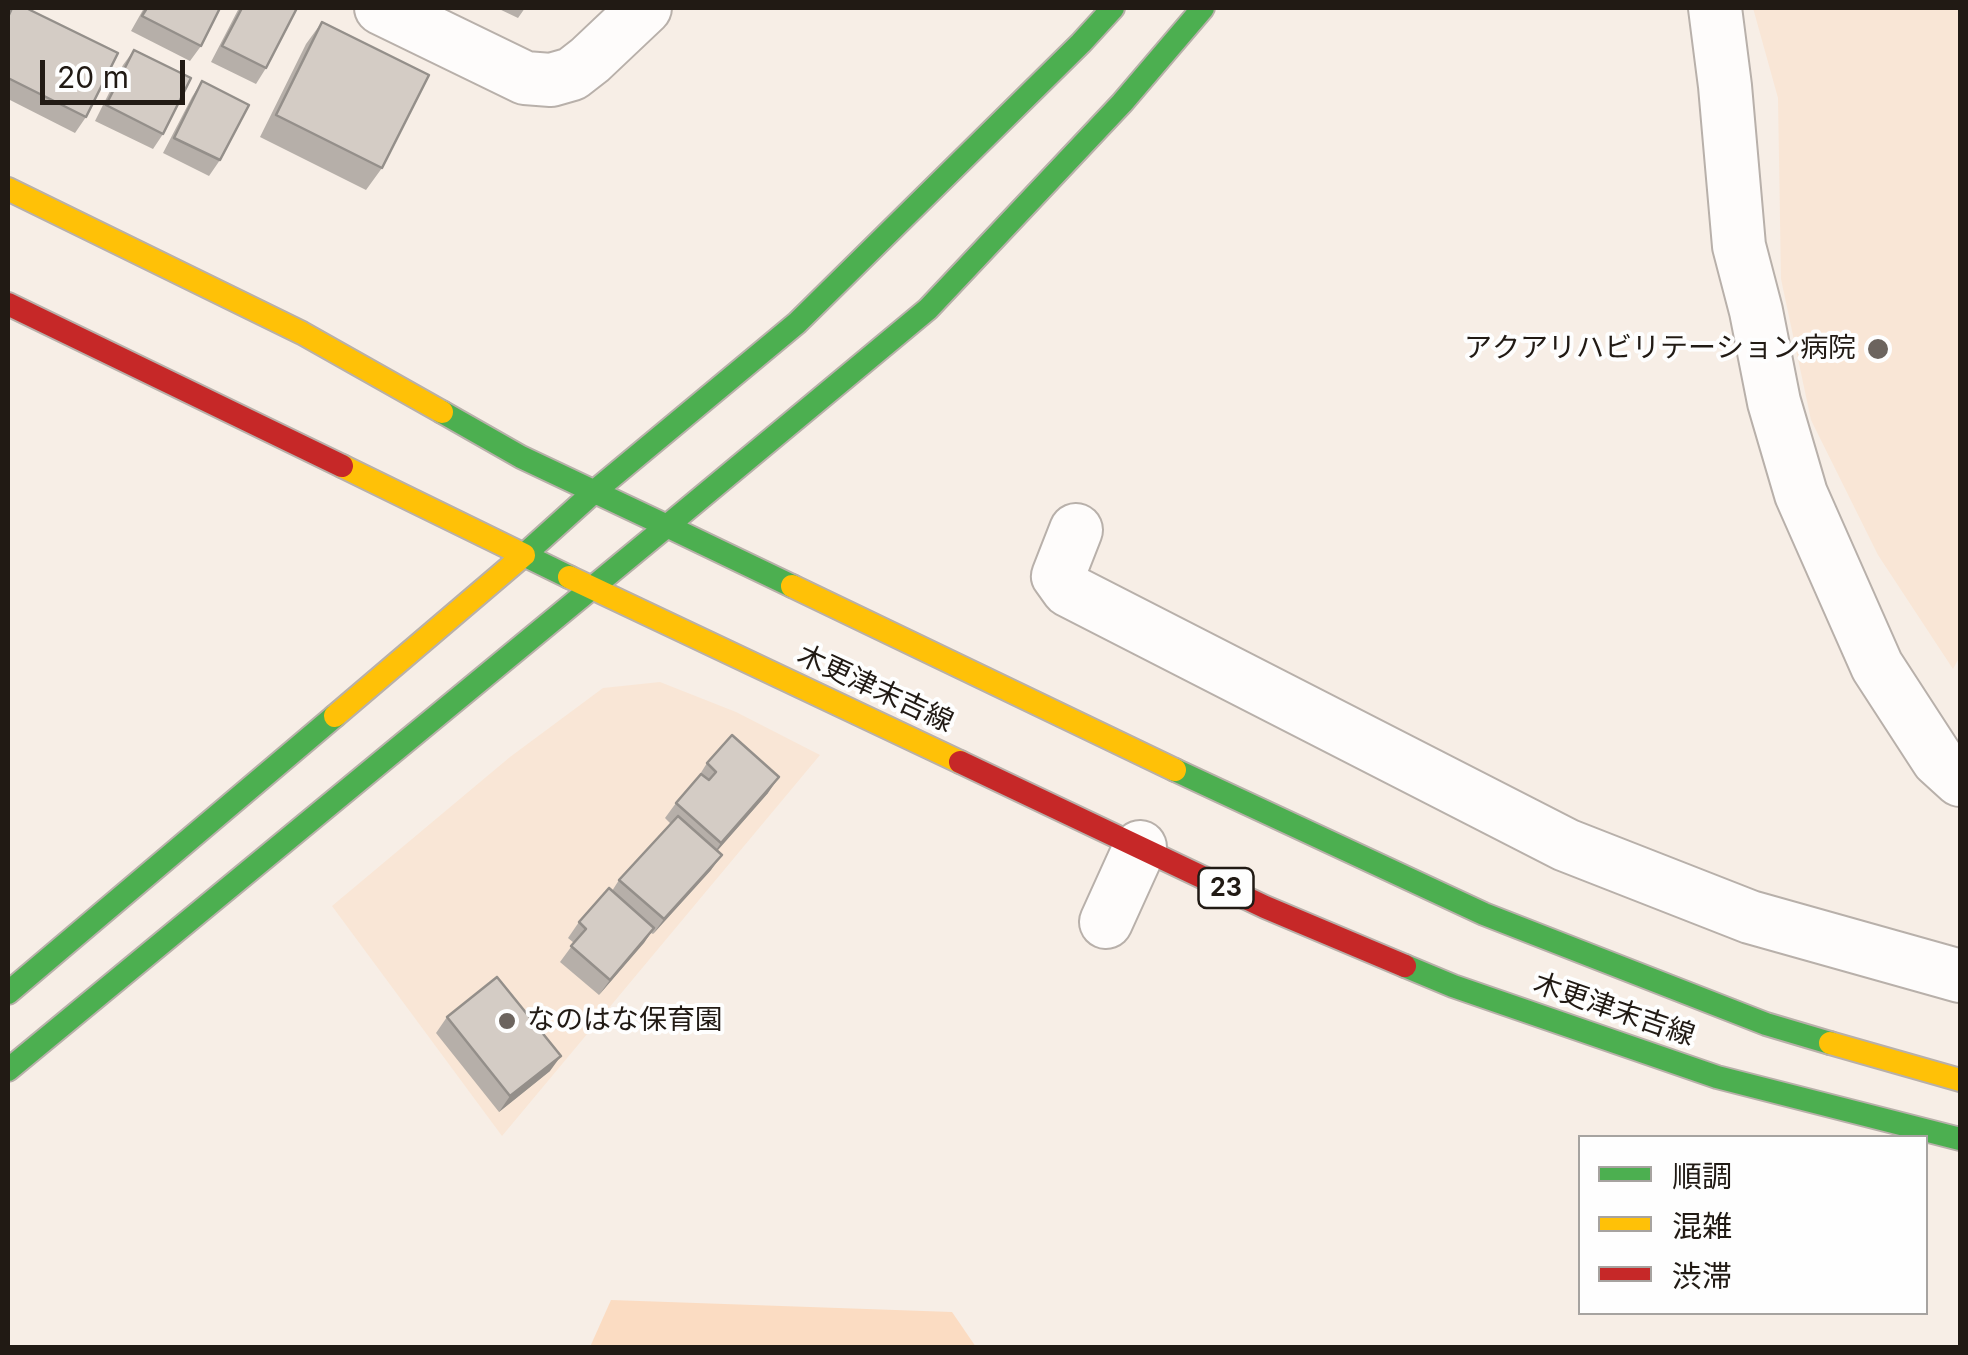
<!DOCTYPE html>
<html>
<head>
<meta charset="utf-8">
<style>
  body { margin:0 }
  #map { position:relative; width:1968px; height:1355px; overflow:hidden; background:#f7eee6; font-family:Inter,"Noto Sans JP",sans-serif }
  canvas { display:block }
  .frame { position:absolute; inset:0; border:10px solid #211a14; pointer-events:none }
  .legend { position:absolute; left:1578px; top:1135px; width:350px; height:180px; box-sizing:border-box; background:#fefefe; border:2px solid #a6a3a0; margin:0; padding:12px 18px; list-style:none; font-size:30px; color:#211a14 }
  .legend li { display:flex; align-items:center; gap:20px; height:50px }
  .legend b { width:50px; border:2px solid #a6a3a0 }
  .scale { position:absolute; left:40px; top:60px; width:145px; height:45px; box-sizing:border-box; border:5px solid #211a14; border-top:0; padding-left:12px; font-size:30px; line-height:35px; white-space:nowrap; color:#211a14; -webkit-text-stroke:8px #fefefe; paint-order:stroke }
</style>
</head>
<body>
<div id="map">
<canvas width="1968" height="1355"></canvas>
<div class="frame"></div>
<ul class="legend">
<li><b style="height:12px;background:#4caf50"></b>順調</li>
<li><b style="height:12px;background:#ffc107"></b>混雑</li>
<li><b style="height:12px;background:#c62828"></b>渋滞</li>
</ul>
<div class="scale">20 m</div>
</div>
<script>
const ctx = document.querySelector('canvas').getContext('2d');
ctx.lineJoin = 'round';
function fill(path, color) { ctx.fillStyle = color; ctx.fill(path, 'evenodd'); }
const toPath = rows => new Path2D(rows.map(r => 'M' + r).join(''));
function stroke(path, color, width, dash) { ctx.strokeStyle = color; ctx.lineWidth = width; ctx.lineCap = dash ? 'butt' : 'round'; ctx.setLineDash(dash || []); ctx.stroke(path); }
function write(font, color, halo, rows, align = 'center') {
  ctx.font = font + ' Inter,"Noto Sans JP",sans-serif'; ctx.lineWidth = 8; ctx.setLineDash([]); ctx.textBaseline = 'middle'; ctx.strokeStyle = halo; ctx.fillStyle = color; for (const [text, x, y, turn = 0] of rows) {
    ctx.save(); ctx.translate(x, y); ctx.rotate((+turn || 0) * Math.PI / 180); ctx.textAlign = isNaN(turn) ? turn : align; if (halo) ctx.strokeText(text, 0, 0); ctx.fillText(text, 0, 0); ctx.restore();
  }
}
fill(toPath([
  [1753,8,1960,8,1960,656,1953,669,1878,555,1811,420,1781,279,1778,98],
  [660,682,736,712,820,755,502,1136,332,906,510,757,603,688]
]), '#f9e6d6');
fill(toPath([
  [611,1300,952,1312,976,1347,590,1347]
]), '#fbdcc2');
const street = toPath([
  [381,8,525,78,551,80,572,74,590,60,645,8],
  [1715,8,1725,86,1739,246,1756,311,1774,402,1801,494,1877,666,1938,760,1960,780],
  [1076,530,1058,576,1068,590,1566,845,1750,917,1960,976],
  [1106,922,1140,847]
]);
const fast = toPath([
  [569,577,524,555,595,491,797,323,1081,43,1113,8],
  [792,586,667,526,928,309,1122,103,1203,8],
  [1175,770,1484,914,1766,1024,1830,1043],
  [1405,966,1453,986,1717,1077,1960,1139],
  [8,993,335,716],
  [8,1070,667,526,521,457,442,412]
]);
const slow = toPath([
  [8,189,302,333,442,412],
  [569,577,960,762],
  [792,586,1175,770],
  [335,716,524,555,342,466],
  [1830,1043,1960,1080]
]);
const jam = toPath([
  [8,304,342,466],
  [960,762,1265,907,1405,966]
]);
stroke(street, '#b8b0aa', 56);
stroke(fast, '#b8b0aa', 26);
stroke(slow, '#b8b0aa', 26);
stroke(jam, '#b8b0aa', 26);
stroke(street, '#fefcfb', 52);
stroke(fast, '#4caf50', 22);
stroke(slow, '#ffc107', 22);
stroke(jam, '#c62828', 22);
fill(toPath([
  [11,8,26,8,86,117,75,133,8,99,8,13],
  [144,8,220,8,201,46,190,61,131,31],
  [239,8,297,8,266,68,256,84,211,62],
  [497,8,525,8,518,18],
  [322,22,382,168,366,190,260,137,306,44],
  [134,50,163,134,153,149,95,121,123,65],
  [202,81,220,160,209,176,163,153,192,97],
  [707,763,768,793,717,851,711,870,653,934,651,933,599,995,560,962,574,943,568,938,579,922,612,891,619,880,671,824,665,818,676,803,697,779],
  [447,1017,550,1071,499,1112,436,1033]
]), '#b6afa9');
fill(toPath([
  [779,777,768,793,710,859,721,843],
  [722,855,711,870,653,934,664,919],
  [654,928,644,943,599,995,610,980],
  [561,1056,550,1071,499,1112,510,1096]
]), '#948f8a');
const building = toPath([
  [12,8,26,8,118,53,86,117,8,78,8,17,12,8],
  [147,8,220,8,201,46,142,16,147,8],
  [242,8,297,8,266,68,222,46,242,8],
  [322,22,429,75,382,168,276,115,322,22],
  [134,50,191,78,163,134,106,105,134,50],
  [202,81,249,105,220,160,174,138,202,81],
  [732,735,779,777,721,843,676,803,701,774,709,780,716,772,707,763,732,735],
  [678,816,722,855,664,919,619,880,678,816],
  [609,888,654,928,610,980,571,946,586,929,579,922,609,888],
  [497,977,561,1056,510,1096,447,1017,497,977]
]);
fill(building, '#d4ccc5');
stroke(building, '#948f8a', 2.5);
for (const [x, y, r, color] of [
  [1878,349,12,"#6c645e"],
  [507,1021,10,"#6c645e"]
]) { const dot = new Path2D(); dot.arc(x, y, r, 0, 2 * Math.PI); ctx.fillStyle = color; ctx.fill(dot); stroke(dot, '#fefefe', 4); }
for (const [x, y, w] of [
  [1226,888,55]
]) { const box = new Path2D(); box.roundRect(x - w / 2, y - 20, w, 40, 8); ctx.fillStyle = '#fefefe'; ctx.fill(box); stroke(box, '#211a14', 2.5); }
write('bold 25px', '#211a14', null, [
  ["23",1226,888]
]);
write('28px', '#211a14', '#fefefe', [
  ["アクアリハビリテーション病院",1856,349],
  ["なのはな保育園",527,1021,"left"]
], 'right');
write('28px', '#211a14', '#fefefe', [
  ["木更津末吉線",875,689,25],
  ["木更津末吉線",1614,1010,19]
]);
</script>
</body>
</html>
